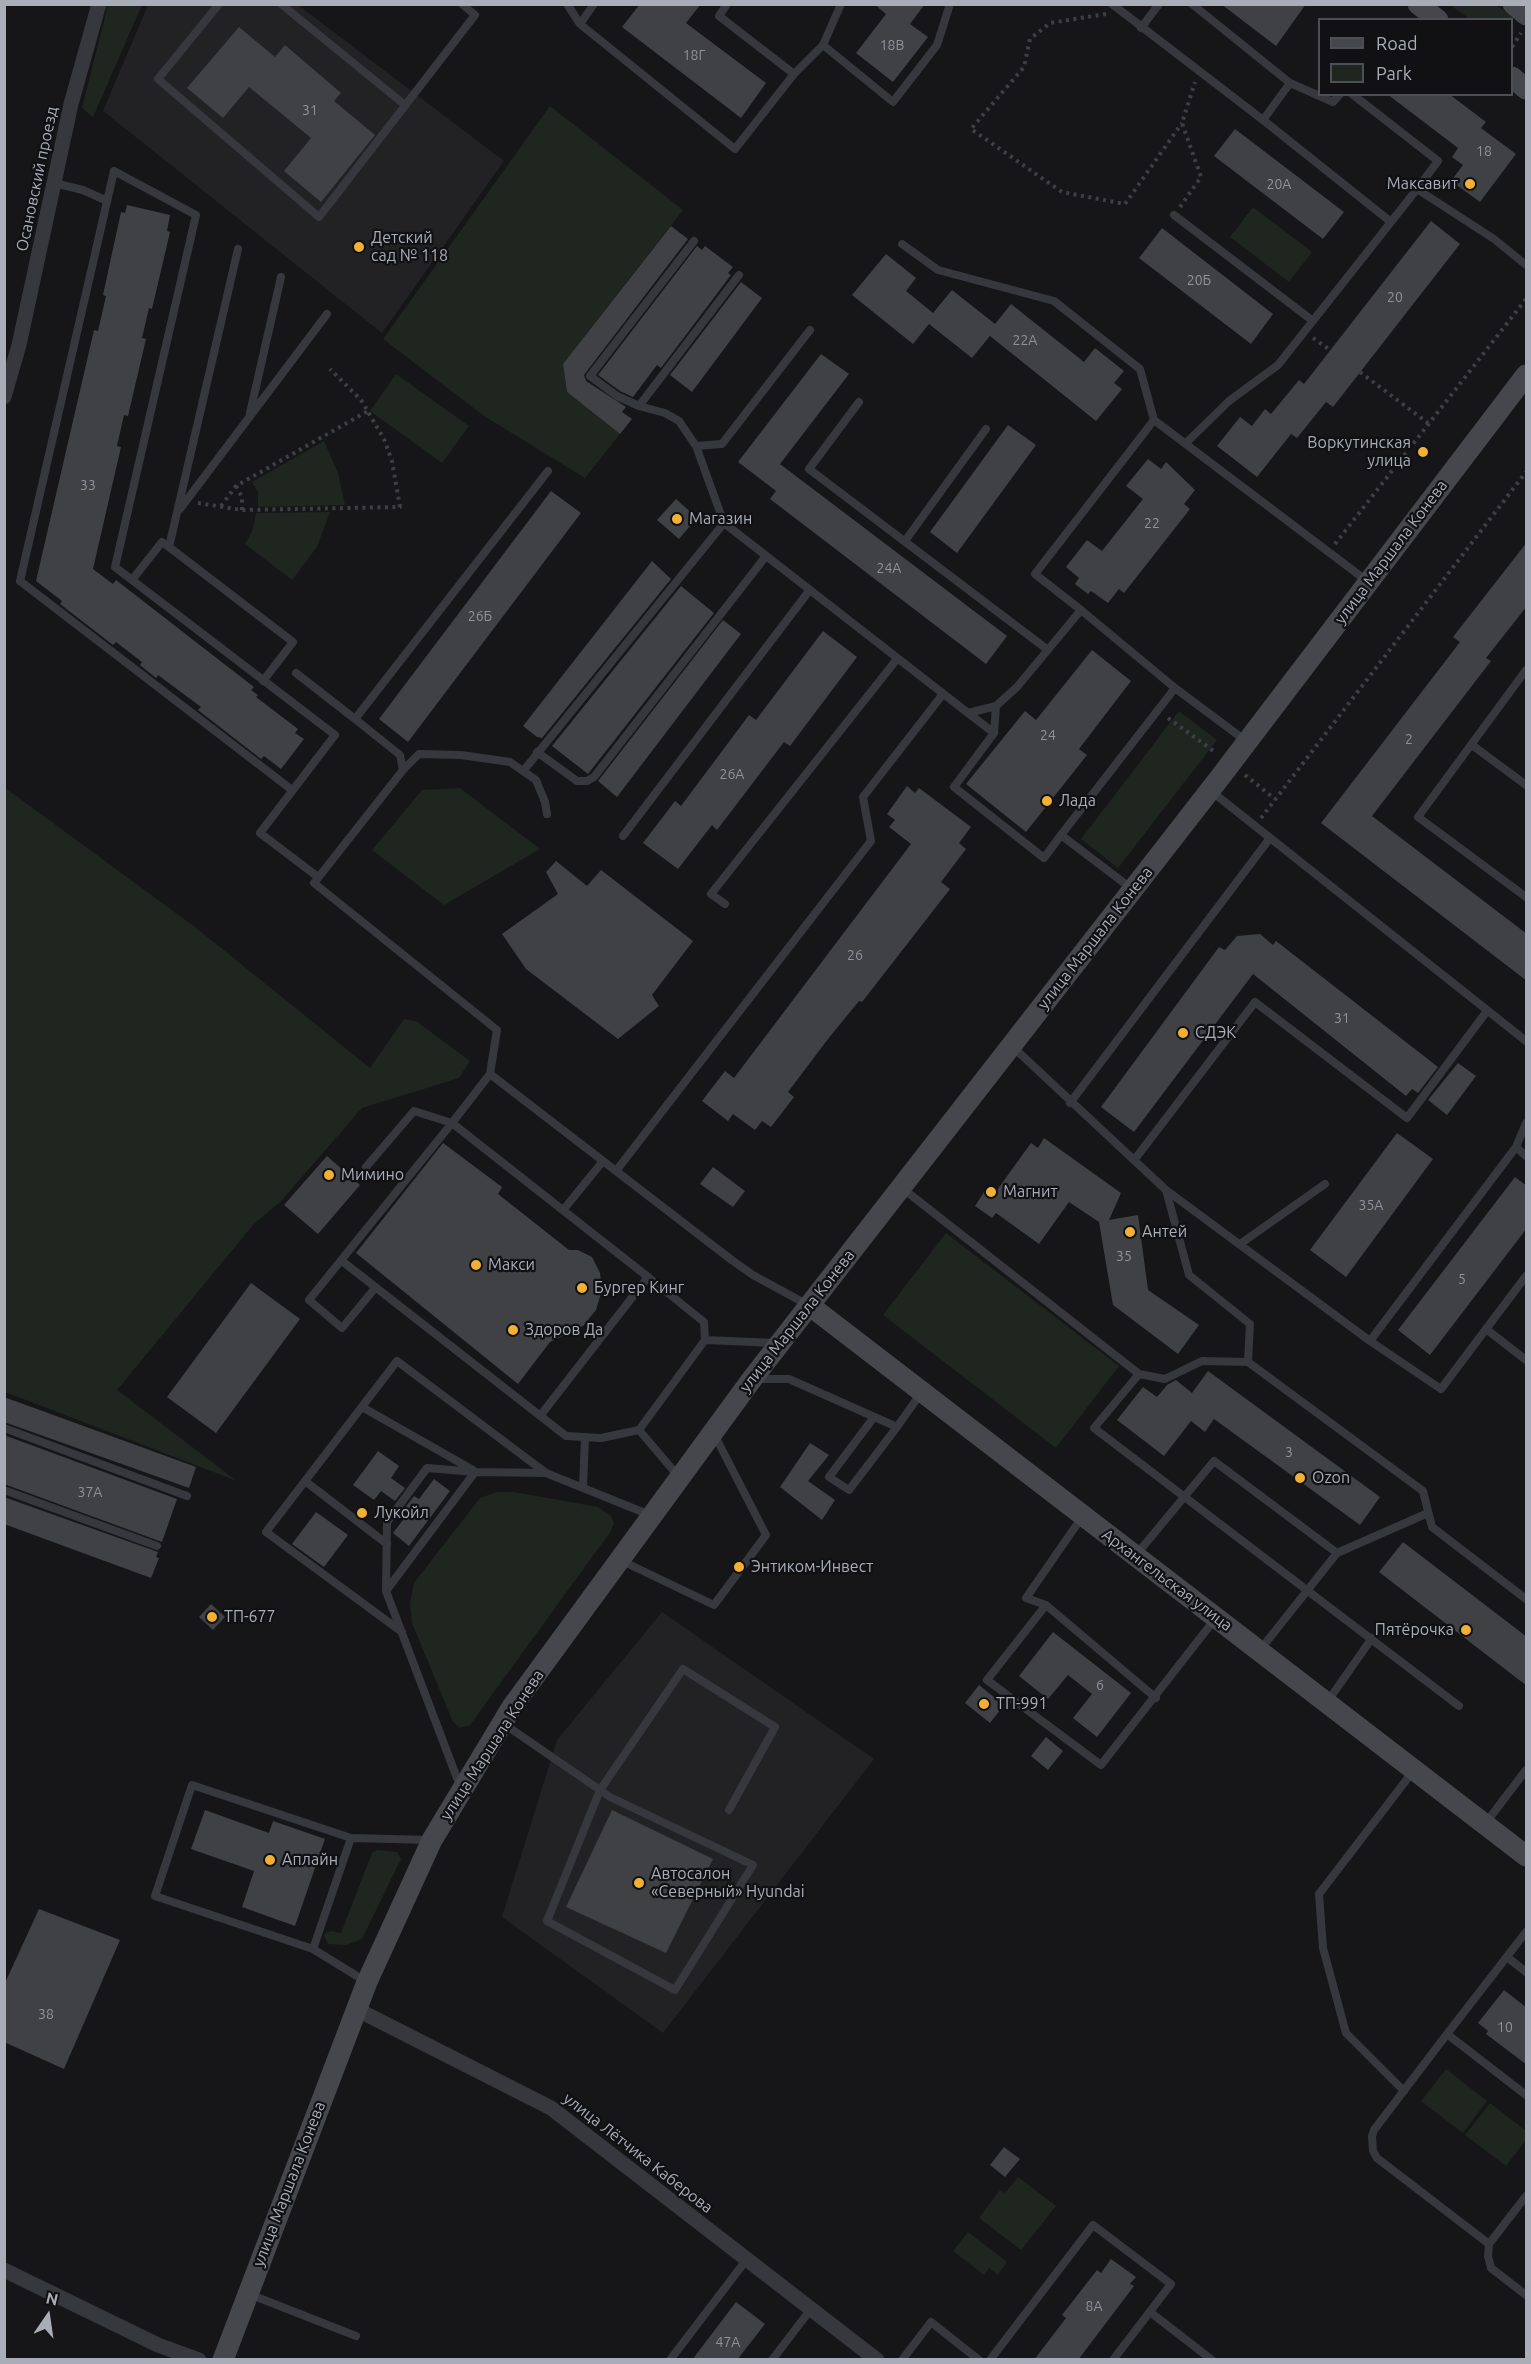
<!DOCTYPE html>
<html>
<head>
<meta charset="utf-8">
<style>
  body { margin:0 }
  #map { position:relative; width:1531px; height:2364px; overflow:hidden; background:#161618; font-family:Ubuntu,sans-serif }
  canvas { display:block }
  .frame { position:absolute; inset:0; border:6px solid #a8adb8; pointer-events:none }
  .legend { position:absolute; left:1318px; top:18px; width:195px; height:78px; box-sizing:border-box; background:#111113; border:2px solid #4d4f55; margin:0; padding:8px 10px; list-style:none; font-size:18px; color:#a8adb8 }
  .legend li { display:flex; align-items:center; gap:12px; height:30px }
  .legend b { width:30px; border:2px solid #4d4f55 }
  .north { position:absolute; left:18px; top:2286px; width:60px; height:60px; -webkit-text-stroke:4px #111113; paint-order:stroke; rotate:13deg; font-size:16px; font-weight:700; line-height:24px; text-align:center; color:#a8adb8 }
  .north::after { content:''; display:block; margin:auto; width:21px; height:27px; background:#a8adb8; clip-path:polygon(50% 0,100% 100%,50% 72%,0 100%) }
</style>
</head>
<body>
<div id="map">
<canvas width="1531" height="2364"></canvas>
<div class="frame"></div>
<ul class="legend">
<li><b style="height:8px;background:#45474d"></b>Road</li>
<li><b style="height:16px;background:#1e261f"></b>Park</li>
</ul>
<div class="north">N</div>
</div>
<script>
const ctx = document.querySelector('canvas').getContext('2d');
ctx.lineJoin = 'round';
function fill(path, color) { ctx.fillStyle = color; ctx.fill(path, 'evenodd'); }
const toPath = rows => new Path2D(rows.map(r => 'M' + r).join(''));
function stroke(path, color, width, dash) { ctx.strokeStyle = color; ctx.lineWidth = width; ctx.lineCap = dash ? 'butt' : 'round'; ctx.setLineDash(dash || []); ctx.stroke(path); }
function write(font, color, halo, rows, align = 'center') {
  ctx.font = font + ' Ubuntu,sans-serif'; ctx.lineWidth = 4.5; ctx.setLineDash([]); ctx.textBaseline = 'middle'; ctx.strokeStyle = halo; ctx.fillStyle = color; for (const [text, x, y, turn = 0] of rows) {
    ctx.save(); ctx.translate(x, y); ctx.rotate((+turn || 0) * Math.PI / 180); ctx.textAlign = isNaN(turn) ? turn : align; if (halo) ctx.strokeText(text, 0, 0); ctx.fillText(text, 0, 0); ctx.restore();
  }
}
fill(toPath([
  [148,5,298,5,504,161,382,333,103,111],
  [662,1612,874,1759,663,2033,502,1917,557,1740]
]), '#222225');
fill(toPath([
  [108,5,142,5,93,117,82,108],
  [1450,5,1496,5,1513,17,1511,19,1470,19],
  [550,106,683,210,563,364,567,392,620,434,585,478,484,416,383,339],
  [1253,207,1312,252,1289,282,1230,237],
  [396,374,469,426,442,463,370,411],
  [324,441,338,473,345,505,258,507,258,492,252,482],
  [330,512,317,547,292,580,245,544,253,529,256,513],
  [1179,711,1217,740,1118,868,1081,839],
  [4,787,195,927,370,1068,404,1019,416,1021,470,1061,459,1078,362,1108,281,1201,253,1225,117,1390,237,1481,5,1392],
  [460,788,540,849,444,905,372,850,422,790],
  [946,1233,1119,1366,1056,1448,883,1315],
  [497,1492,514,1492,598,1507,611,1516,614,1523,611,1531,470,1725,460,1728,453,1722,412,1623,410,1603,414,1583,480,1498],
  [377,1850,397,1852,401,1859,362,1939,346,1945,328,1944,324,1935,330,1931,341,1933,372,1853],
  [1446,2069,1487,2101,1463,2133,1421,2101],
  [1490,2103,1526,2131,1526,2140,1506,2166,1465,2135],
  [1018,2177,1056,2206,1021,2250,979,2218,1000,2190,1005,2193],
  [968,2232,1007,2262,998,2275,989,2268,984,2275,953,2251]
]), '#1e261f');
fill(toPath([
  [640,4,701,4,686,23,766,83,741,118,622,27],
  [874,4,925,4,910,24,928,37,893,82,856,53,886,14],
  [1221,4,1306,4,1276,46],
  [239,27,275,57,285,45,341,93,334,101,375,135,321,202,284,171,311,138,249,87,223,118,187,88],
  [1387,94,1449,94,1486,122,1481,128,1516,154,1480,202,1451,181,1463,165,1452,157,1458,148],
  [1235,129,1344,212,1323,239,1214,156],
  [127,205,170,215,167,231,170,232,152,309,149,308,142,338,146,339,128,416,124,415,117,446,121,447,93,569,113,584,116,580,201,646,254,687,251,690,258,695,256,697,298,729,295,733,304,739,281,769,264,756,261,759,198,710,201,707,158,675,156,678,140,665,142,662,116,642,113,645,60,604,62,601,36,581,94,330,98,331,106,296,103,295,121,212,125,213],
  [1431,221,1460,244,1333,407,1326,402,1297,438,1291,434,1257,477,1217,446,1240,417,1252,426,1265,409,1271,414,1299,380,1304,384],
  [671,226,688,239,584,375,586,381,626,407,622,412,632,419,620,434,567,392,563,364],
  [1162,228,1273,314,1251,344,1139,258],
  [697,246,702,250,705,246,733,267,728,273,731,275,661,368,657,365,633,397,620,391,598,375],
  [886,254,916,278,906,291,933,313,952,290,995,324,1011,304,1084,362,1095,348,1124,371,1114,383,1122,389,1096,421,990,336,972,358,929,324,913,344,852,295],
  [741,282,762,298,692,392,670,375],
  [821,354,849,374,780,464,1007,636,986,664,770,499,776,491,738,462],
  [1008,425,1036,445,957,553,930,532],
  [1148,459,1161,469,1166,462,1195,490,1184,504,1190,509,1124,593,1119,589,1108,603,1091,591,1088,594,1075,584,1079,578,1066,567,1087,540,1102,551,1143,499,1126,486],
  [551,491,581,513,408,742,379,719],
  [676,499,697,518,679,539,657,520],
  [1527,542,1527,606,1486,658,1491,661,1372,816,1527,934,1527,981,1321,823,1460,642,1453,637],
  [652,561,671,579,542,738,537,737,523,726],
  [681,586,714,613,588,774,552,746],
  [723,620,741,634,617,797,598,781],
  [823,631,857,657,790,746,784,742,717,830,712,825,678,869,643,843,675,801,681,806,749,715,756,720],
  [1092,650,1131,681,1079,749,1087,755,1026,832,966,784,1025,711,1036,720],
  [907,786,915,793,919,788,971,827,959,843,966,849,941,882,950,889,862,1002,859,1001,828,1039,788,1092,794,1097,771,1127,762,1121,755,1130,733,1114,728,1121,702,1101,725,1071,734,1078,911,844,889,827,895,820,887,814],
  [556,861,587,886,601,870,693,941,652,995,659,1006,618,1039,526,969,502,934,558,894,546,872],
  [1260,934,1273,945,1276,941,1438,1067,1418,1093,1412,1089,1406,1096,1253,974,1134,1132,1101,1107,1219,947,1225,950,1237,936],
  [1458,1063,1476,1076,1447,1115,1428,1100],
  [1397,1133,1433,1159,1346,1277,1310,1250],
  [1044,1138,1121,1193,1109,1220,1138,1215,1148,1290,1199,1325,1178,1354,1113,1305,1099,1222,1069,1202,1039,1244,996,1213,992,1218,975,1206,984,1192,992,1197,1031,1143,1038,1148],
  [443,1143,502,1187,498,1194,569,1250,578,1250,592,1257,600,1273,602,1290,596,1310,583,1326,550,1342,518,1384,356,1253],
  [327,1156,360,1185,318,1234,284,1205],
  [713,1167,745,1191,733,1207,700,1184],
  [1515,1177,1527,1186,1527,1228,1430,1355,1398,1330],
  [251,1283,300,1319,216,1433,167,1397],
  [1208,1371,1380,1497,1360,1525,1214,1419,1205,1432,1191,1421,1164,1456,1117,1420,1143,1387,1157,1397,1167,1385,1176,1380,1192,1393],
  [4,1397,196,1467,189,1488,4,1422],
  [4,1435,177,1499,162,1542,4,1484],
  [810,1443,829,1455,808,1481,835,1500,822,1520,780,1487],
  [378,1451,399,1466,391,1478,405,1488,395,1501,381,1491,374,1500,353,1485],
  [434,1479,450,1491,409,1546,393,1533,409,1512,404,1509,414,1496,419,1499],
  [4,1497,158,1552,156,1557,159,1558,151,1578,4,1524],
  [316,1512,348,1535,324,1567,292,1544],
  [1403,1542,1527,1637,1527,1686,1379,1572],
  [211,1604,225,1617,213,1630,199,1617],
  [1053,1632,1131,1693,1097,1737,1073,1718,1092,1694,1068,1675,1048,1699,1019,1676],
  [979,1685,1004,1705,990,1723,965,1703],
  [1046,1737,1063,1751,1048,1770,1031,1756],
  [205,1810,269,1833,273,1821,325,1839,295,1926,242,1907,254,1871,191,1849],
  [612,1810,713,1859,666,1953,566,1907],
  [39,1909,120,1940,64,2069,4,2042,4,1985],
  [1504,1990,1527,2008,1527,2065,1486,2034,1488,2031,1478,2023],
  [1004,2147,1020,2159,1005,2177,990,2165],
  [1111,2259,1136,2277,1130,2284,1134,2286,1078,2360,1034,2360,1066,2318,1062,2315,1097,2270,1101,2273],
  [736,2302,765,2324,737,2360,692,2360]
]), '#404145');
stroke(toPath([
  [1106,14,1050,23,1030,39,1024,67,971,129,1062,192,1125,204,1182,123],
  [1512,47,1521,33],
  [1180,207,1201,177,1182,123,1195,82],
  [1313,338,1330,350],
  [1360,372,1428,423],
  [236,486,242,497,242,510],
  [198,503,242,510,400,507,392,461,384,439,361,400,330,369],
  [221,506,236,486,368,411],
  [1335,544,1526,299],
  [1168,718,1215,752],
  [1245,775,1275,799],
  [1261,818,1526,472]
]), '#3d3f44', 4, [3, 4.5]);
stroke(toPath([
  [219,4,158,79,319,217,475,15,462,4],
  [281,4,405,105],
  [567,4,580,24,735,149,794,74],
  [727,4,719,16,794,74,823,45,893,102,937,45,950,4],
  [1112,4,1263,120,1391,222,1417,189,1494,239,1526,265],
  [1192,4,1290,83],
  [580,24,594,4],
  [1141,28,1159,4],
  [823,45,841,4],
  [1352,94,1438,161,1417,189],
  [1263,120,1290,83,1333,102,1340,94],
  [54,183,83,190,107,201],
  [1174,215,1313,321],
  [694,241,590,376,617,396,639,406,739,275],
  [902,244,938,270,1054,301,1140,369,1154,420,1367,581],
  [859,402,809,469,1048,650],
  [639,406,665,413,679,421,696,446,724,523,968,713,996,706,1017,687,1081,610,1175,688,1246,741],
  [250,413,281,277],
  [1186,443,1229,401,1278,365,1391,222],
  [696,446,722,444,810,330],
  [180,509,327,314],
  [905,541,986,429],
  [169,547,238,249],
  [132,580,162,542,169,547,293,642,263,681],
  [1081,610,1035,574,1154,420],
  [1526,670,1418,817,1526,897],
  [296,673,355,719],
  [968,713,994,733,954,787,1044,858,1061,835],
  [994,733,996,706],
  [1472,745,1526,785],
  [537,752,577,781,587,781,594,777,766,556],
  [403,770,400,755,355,719,548,471],
  [524,770,724,523],
  [292,790,20,581,114,171,196,215,115,567,335,735,260,833,318,877],
  [1211,791,1526,1041],
  [623,836,809,591],
  [1132,889,1061,835,1175,688],
  [725,904,711,894,897,659],
  [1013,1047,1166,1190,1189,1275,1250,1324,1248,1362,1423,1491,1432,1527,1526,1599],
  [490,1074,497,1030,314,883,403,770,419,754,461,755,510,762,536,780,545,802,547,814],
  [1070,1103,1270,838],
  [1526,1123,1516,1147,1370,1341,1441,1389,1486,1329,1526,1360],
  [1516,1147,1526,1156],
  [1135,1159,1255,1002,1407,1118,1487,1011],
  [366,1167,414,1111,452,1123,309,1300,342,1328,376,1287],
  [616,1171,871,841,863,797,943,694],
  [902,1188,1139,1374,1094,1428,1459,1706],
  [1166,1190,1370,1341],
  [564,1209,603,1161],
  [1240,1244,1325,1184],
  [342,1261,566,1436,601,1438,639,1430,705,1340,704,1322,648,1277],
  [1486,1329,1526,1276],
  [705,1340,776,1343],
  [1139,1374,1165,1379,1202,1361,1248,1362],
  [756,1379,789,1379,897,1427,921,1393],
  [362,1407,473,1470],
  [540,1416,648,1277,452,1123,490,1074,733,1261,753,1275,808,1305],
  [874,1417,829,1477,849,1490,897,1427],
  [4,1428,187,1496],
  [639,1430,679,1477],
  [305,1481,387,1544],
  [583,1488,585,1437],
  [4,1490,157,1546],
  [1082,1517,1026,1598,1046,1605,1156,1698],
  [1136,1555,1214,1461,1337,1553],
  [620,1560,714,1605,766,1535,715,1436],
  [386,1591,387,1522,427,1468,475,1472],
  [1046,1605,987,1680,1101,1765,1215,1619],
  [402,1632,266,1532,397,1361,546,1473],
  [1260,1650,1337,1553,1428,1513],
  [1328,1701,1372,1638],
  [504,1724,600,1790,610,1797,753,1865,675,1990,547,1921,600,1790,683,1669,775,1727,729,1810],
  [460,1786,386,1591,475,1472,546,1473,650,1515],
  [1485,1824,1526,1770],
  [313,1949,351,1838],
  [1507,1957,1526,1972],
  [365,1981,313,1949,155,1896,192,1785,351,1838,429,1840],
  [1447,2034,1526,1932],
  [1404,2091,1346,2033,1323,1948,1319,1894,1414,1770],
  [1526,2196,1489,2244,1488,2256,1491,2268,1526,2295],
  [1489,2244,1377,2158,1373,2151,1372,2136,1374,2130,1447,2034,1526,2095],
  [249,2294,356,2336],
  [1150,2312,1212,2360],
  [670,2360,747,2259],
  [772,2360,811,2309],
  [902,2360,931,2322,979,2360],
  [990,2360,1093,2225,1171,2284,1113,2360]
]), '#37383d', 8);
stroke(toPath([
  [4,397,19,345,71,104,99,4],
  [356,2009,551,2108,877,2360],
  [4,2270,158,2345,199,2360]
]), '#37383d', 15);
stroke(toPath([
  [1418,4,1438,20],
  [1513,4,1526,15],
  [1512,77,1526,89],
  [809,1305,1526,1856],
  [223,2360,367,1982,432,1840,512,1707,752,1379,1218,780,1526,375]
]), '#45474d', 21);
for (const [x, y, r, color] of [
  [1470,184,6,"#f2b134"],
  [359,247,6,"#f2b134"],
  [1423,452,6,"#f2b134"],
  [677,519,6,"#f2b134"],
  [1047,801,6,"#f2b134"],
  [1183,1033,6,"#f2b134"],
  [329,1175,6,"#f2b134"],
  [991,1192,6,"#f2b134"],
  [1130,1232,6,"#f2b134"],
  [476,1265,6,"#f2b134"],
  [582,1288,6,"#f2b134"],
  [513,1330,6,"#f2b134"],
  [1300,1478,6,"#f2b134"],
  [362,1513,6,"#f2b134"],
  [739,1567,6,"#f2b134"],
  [212,1617,6,"#f2b134"],
  [1466,1630,6,"#f2b134"],
  [984,1704,6,"#f2b134"],
  [270,1860,6,"#f2b134"],
  [639,1883,6,"#f2b134"]
]) { const dot = new Path2D(); dot.arc(x, y, r, 0, 2 * Math.PI); ctx.fillStyle = color; ctx.fill(dot); stroke(dot, '#111113', 2); }
write('14px', '#8e929b', null, [
  ["18В",892,45],
  ["18Г",694,55],
  ["31",310,110],
  ["18",1484,151],
  ["20А",1279,184],
  ["20Б",1199,280],
  ["20",1395,297],
  ["22А",1025,340],
  ["33",88,485],
  ["22",1152,523],
  ["24А",889,568],
  ["26Б",480,616],
  ["24",1048,735],
  ["2",1409,739],
  ["26А",732,774],
  ["26",855,955],
  ["31",1342,1018],
  ["35А",1371,1205],
  ["35",1124,1256],
  ["5",1462,1279],
  ["3",1289,1452],
  ["37А",90,1492],
  ["6",1100,1685],
  ["38",46,2014],
  ["10",1505,2027],
  ["8А",1094,2306],
  ["47А",728,2342]
]);
write('16px', '#a8adb8', '#111113', [
  ["Осановский проезд",37,179,-78],
  ["улица Маршала Конева",1391,552,-53],
  ["улица Маршала Конева",1095,938,-52],
  ["улица Маршала Конева",797,1321,-52],
  ["Архангельская улица",1167,1580,37],
  ["улица Маршала Конева",492,1745,-57],
  ["улица Лётчика Каберова",638,2153,38],
  ["улица Маршала Конева",289,2184,-69]
]);
write('16px', '#a8adb8', '#111113', [
  ["Максавит",1458,184,"right"],
  ["Детский",371,238],
  ["сад № 118",371,256],
  ["Воркутинская",1411,443,"right"],
  ["улица",1411,461,"right"],
  ["Магазин",689,519],
  ["Лада",1059,801],
  ["СДЭК",1195,1033],
  ["Мимино",341,1175],
  ["Магнит",1003,1192],
  ["Антей",1142,1232],
  ["Макси",488,1265],
  ["Бургер Кинг",594,1288],
  ["Здоров Да",525,1330],
  ["Ozon",1312,1478],
  ["Лукойл",374,1513],
  ["Энтиком-Инвест",751,1567],
  ["ТП-677",224,1617],
  ["Пятёрочка",1454,1630,"right"],
  ["ТП-991",996,1704],
  ["Аплайн",282,1860],
  ["Автосалон",651,1874],
  ["«Северный» Hyundai",651,1892]
], 'left');
</script>
</body>
</html>
